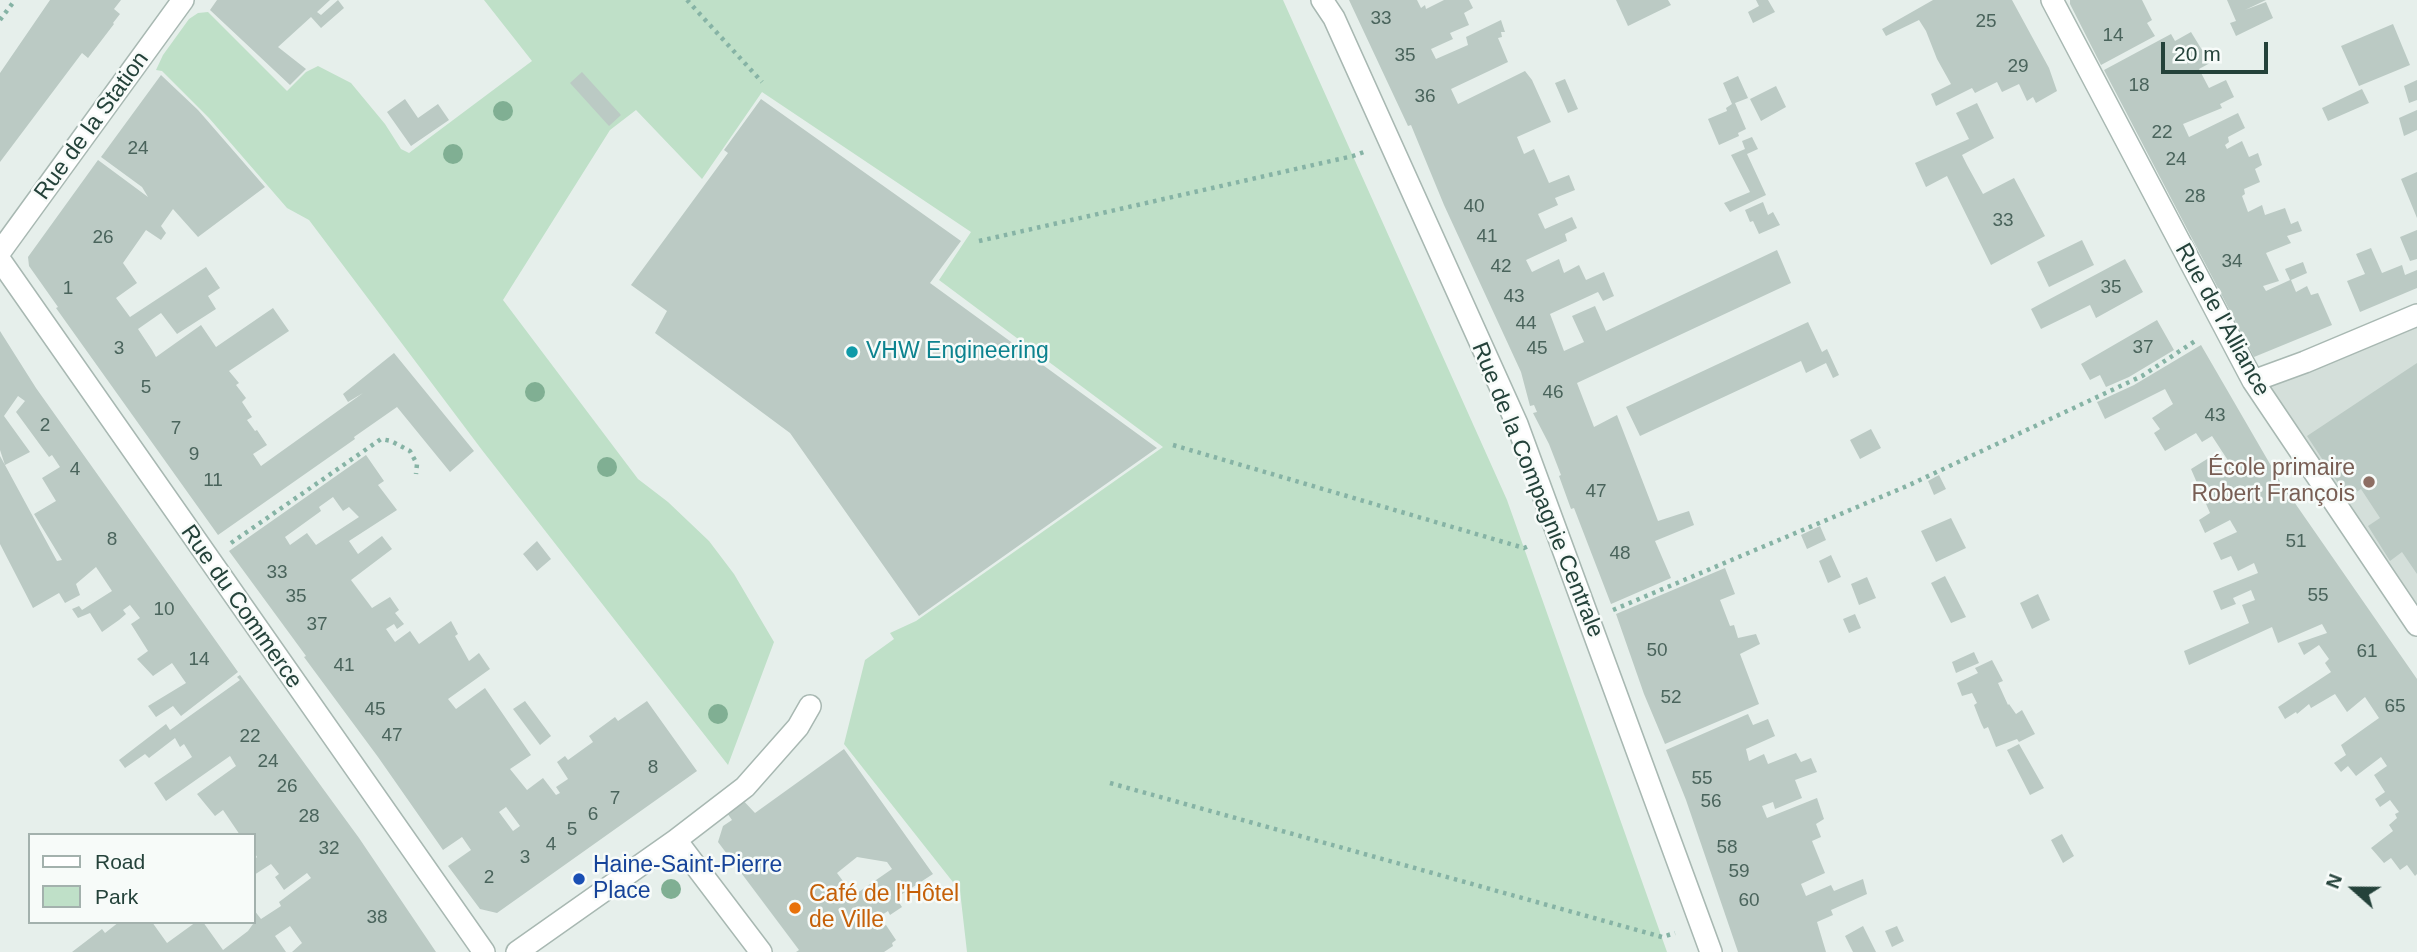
<!DOCTYPE html>
<html>
<head>
<meta charset="utf-8">
<style>
  body { margin:0 }
  #map { position:relative; width:2417px; height:952px; overflow:hidden; background:#e6efeb; font-family:Helvetica,sans-serif }
  canvas { display:block }
  .legend { position:absolute; left:28px; top:833px; width:228px; height:91px; box-sizing:border-box; background:#f7fbf9; border:2px solid #a3b1ad; margin:0; padding:9px 12px; list-style:none; font-size:21px; color:#24423a }
  .legend li { display:flex; align-items:center; gap:14px; height:35px }
  .legend b { width:35px; border:2px solid #a3b1ad }
  .north { position:absolute; left:2319px; top:854px; width:70px; height:70px; -webkit-text-stroke:5px #f7fbf9; paint-order:stroke; rotate:291deg; font-size:19px; font-weight:700; line-height:28px; text-align:center; color:#24423a }
  .north::after { content:''; display:block; margin:auto; width:24px; height:32px; background:#24423a; clip-path:polygon(50% 0,100% 100%,50% 72%,0 100%) }
  .scale { position:absolute; left:2161px; top:42px; width:107px; height:32px; box-sizing:border-box; border:4px solid #24423a; border-top:0; padding-left:9px; font-size:21px; line-height:24px; white-space:nowrap; color:#24423a; -webkit-text-stroke:5px #f7fbf9; paint-order:stroke }
</style>
</head>
<body>
<div id="map">
<canvas width="2417" height="952"></canvas>
<ul class="legend">
<li><b style="height:9px;background:#fff"></b>Road</li>
<li><b style="height:19px;background:#bfe0c8"></b>Park</li>
</ul>
<div class="north">N</div>
<div class="scale">20 m</div>
</div>
<script>
const ctx = document.querySelector('canvas').getContext('2d');
ctx.lineJoin = 'round';
function fill(path, color) { ctx.fillStyle = color; ctx.fill(path, 'evenodd'); }
const toPath = rows => new Path2D(rows.map(r => 'M' + r).join(''));
function stroke(path, color, width, dash) { ctx.strokeStyle = color; ctx.lineWidth = width; ctx.lineCap = dash ? 'butt' : 'round'; ctx.setLineDash(dash || []); ctx.stroke(path); }
function write(font, color, halo, rows, align = 'center') {
  ctx.font = font + ' Helvetica,sans-serif'; ctx.lineWidth = 5; ctx.setLineDash([]); ctx.textBaseline = 'middle'; ctx.strokeStyle = halo; ctx.fillStyle = color; for (const [text, x, y, turn = 0] of rows) {
    ctx.save(); ctx.translate(x, y); ctx.rotate((+turn || 0) * Math.PI / 180); ctx.textAlign = isNaN(turn) ? turn : align; if (halo) ctx.strokeText(text, 0, 0); ctx.fillText(text, 0, 0); ctx.restore();
  }
}
fill(toPath([
  [2417,315,2417,625,2253,381]
]), '#d4dfda');
fill(toPath([
  [484,0,1283,0,1507,500,1667,952,967,952,960,891,844,744,865,660,894,639,890,633,916,621,1163,447,939,280,971,232,762,92,702,179,636,110,610,130,503,300,638,479,668,502,709,541,734,574,774,642,728,765,482,450,309,220,287,208,209,118,162,71,156,70,163,55,189,19,198,13,208,12,287,91,306,72,318,66,351,83,385,124,401,149,409,153,532,61]
]), '#bfe0c8');
fill(toPath([
  [50,0,121,0,114,9,120,14,113,23,114,24,88,58,82,53,0,162,0,73],
  [217,0,330,0,317,12,321,15,338,0,344,8,321,28,311,17,278,47,306,69,290,85,210,10],
  [1349,0,1417,0,1421,8,1425,5,1426,9,1444,0,1469,0,1473,8,1464,13,1469,25,1450,33,1453,39,1431,49,1436,59,1468,45,1466,37,1501,20,1505,32,1501,32,1502,37,1498,38,1508,62,1451,89,1458,104,1525,71,1532,80,1551,122,1517,137,1524,154,1534,149,1549,183,1569,175,1575,190,1555,198,1558,205,1538,214,1545,229,1572,217,1577,228,1565,234,1567,241,1526,260,1532,272,1559,259,1564,273,1579,265,1586,280,1604,272,1614,296,1603,301,1598,292,1550,314,1564,351,1584,342,1572,316,1595,306,1606,331,1777,250,1791,283,1577,383,1594,427,1617,415,1658,521,1689,511,1694,525,1655,541,1671,578,1611,604,1574,508,1571,509,1559,476,1561,475,1549,444,1533,413,1537,412,1534,405,1530,406,1521,372,1444,205,1411,125,1408,126],
  [1616,0,1668,0,1671,5,1628,26],
  [1756,0,1768,0,1775,12,1753,23,1748,12,1759,6],
  [1933,0,2012,0,2049,68,2057,91,2036,103,2033,97,2027,101,2019,84,2002,92,1997,82,1975,93,1972,88,1936,106,1931,94,1951,84,1937,59,1926,31,1919,20,1886,36,1882,29],
  [2070,0,2142,0,2152,20,2147,23,2155,36,2101,65,2070,4],
  [2227,0,2266,0,2245,10,2266,2,2273,18,2236,36,2230,23,2236,21],
  [2393,24,2410,65,2359,86,2341,46],
  [2191,32,2210,63,2199,69,2209,88,2226,80,2234,97,2220,104,2222,108,2183,124,2189,137,2238,113,2245,128,2228,137,2229,142,2225,145,2227,149,2242,141,2249,157,2258,153,2262,165,2255,169,2260,182,2244,189,2245,194,2242,196,2248,212,2262,205,2265,215,2285,208,2291,224,2298,221,2302,231,2287,236,2291,243,2266,253,2279,281,2263,286,2266,291,2290,280,2285,269,2303,262,2307,273,2291,280,2296,292,2307,286,2311,295,2318,293,2332,325,2254,357,2104,70,2171,34,2175,41],
  [582,72,621,115,609,126,570,83],
  [161,75,198,110,265,187,198,237,173,209,161,226,166,233,161,240,146,230,123,263,137,283,116,298,130,317,206,267,220,288,208,296,216,309,177,334,161,313,138,329,152,350,156,357,201,325,216,347,273,308,289,331,229,371,239,383,236,385,246,398,242,402,252,417,247,420,255,431,257,430,267,445,253,454,261,466,363,393,348,402,343,394,394,353,474,451,450,472,397,407,354,437,355,439,218,535,56,308,58,307,29,266,28,257,98,160,148,197,142,187,101,157],
  [1738,76,1748,98,1735,103,1746,129,1738,133,1739,136,1719,145,1708,119,1727,111,1726,108,1732,104,1723,83],
  [1565,79,1578,109,1568,113,1555,83],
  [2417,80,2417,100,2409,103,2404,86],
  [1776,86,1786,107,1761,121,1750,99],
  [2362,89,2369,103,2328,121,2322,108],
  [405,99,418,118,438,104,449,120,411,146,387,112],
  [761,99,961,241,930,283,1157,448,919,616,790,433,655,333,667,311,631,285,728,153,724,150],
  [1977,103,1994,138,1962,155,1967,165,1983,194,2014,178,2045,236,1991,265,1947,176,1926,187,1915,163,1969,139,1956,113],
  [2417,110,2417,130,2404,136,2399,118],
  [1752,137,1758,149,1747,154,1766,195,1730,212,1724,203,1750,192,1731,155,1745,149,1742,141],
  [2417,172,2417,218,2401,179],
  [1763,202,1768,215,1773,212,1780,225,1759,234,1753,221,1750,222,1745,210],
  [2417,230,2417,259,2410,261,2400,237],
  [2082,240,2094,265,2049,287,2037,262],
  [2371,248,2382,273,2402,265,2405,275,2417,270,2417,288,2360,312,2347,281,2365,274,2356,254],
  [2125,259,2143,292,2096,318,2090,305,2041,329,2031,309],
  [2157,320,2174,350,2129,377,2106,387,2100,375,2090,380,2081,364],
  [1808,322,1822,352,1827,349,1839,375,1833,378,1826,363,1806,373,1801,361,1640,436,1626,407],
  [0,331,36,388,238,672,181,716,173,706,156,717,148,706,186,683,172,663,153,676,137,659,148,651,131,624,140,618,130,605,123,610,126,614,119,620,102,632,90,613,78,618,72,609,79,606,82,610,112,591,96,567,76,584,80,595,65,603,59,593,33,608,0,544,0,456,5,465,0,450],
  [18,396,25,401,16,412,49,457,52,455,60,467,42,478,56,501,34,514,62,560,57,561,5,465,30,452,4,416],
  [2201,345,2281,483,2417,679,2417,874,2415,876,2407,865,2400,870,2391,858,2384,863,2371,848,2393,831,2389,825,2397,818,2395,814,2399,812,2390,800,2380,807,2375,799,2385,792,2374,775,2387,766,2381,757,2356,776,2348,766,2341,772,2334,763,2346,755,2341,745,2379,718,2365,697,2347,712,2335,694,2311,708,2309,704,2297,714,2296,712,2285,719,2278,707,2331,672,2325,663,2329,659,2319,645,2304,655,2298,643,2327,633,2322,624,2278,643,2272,627,2189,665,2184,651,2249,623,2242,605,2255,600,2251,590,2233,598,2236,604,2221,610,2213,591,2258,573,2254,563,2238,571,2231,556,2221,560,2213,543,2237,532,2230,520,2205,533,2199,520,2210,513,2191,469,2212,456,2220,467,2229,462,2212,436,2202,442,2196,433,2165,451,2154,433,2160,429,2152,418,2173,404,2165,389,2105,419,2097,402,2134,385],
  [2417,363,2417,574,2402,552,2390,561,2368,526,2380,518,2361,489,2348,498,2307,436],
  [1871,429,1881,448,1860,459,1850,440],
  [366,455,384,481,378,485,397,510,349,541,358,554,382,536,392,549,351,580,372,608,390,597,399,610,395,613,404,624,397,629,394,624,386,629,395,642,410,631,419,644,451,621,458,634,455,636,469,661,479,653,490,669,448,699,456,709,485,688,531,755,510,769,527,790,543,778,556,795,560,793,556,787,568,779,557,762,565,756,568,760,593,742,589,736,615,717,618,721,647,701,697,771,497,913,480,909,448,866,471,850,462,837,443,850,378,757,304,657,306,656,229,551],
  [333,497,343,511,349,507,359,517,316,545,307,533,290,545,285,537,321,511,319,507],
  [506,807,520,826,513,831,499,812],
  [1939,475,1946,489,1934,495,1928,481],
  [1951,518,1966,548,1936,562,1921,531],
  [1820,526,1826,540,1807,549,1801,535],
  [537,541,551,559,537,571,523,554],
  [1831,555,1841,577,1828,583,1819,561],
  [1725,568,1735,594,1720,600,1730,626,1734,625,1738,638,1756,634,1760,644,1740,654,1759,704,1665,744,1644,694,1616,614],
  [1945,576,1966,617,1951,623,1931,583],
  [1867,577,1876,598,1859,605,1851,584],
  [2038,594,2050,620,2032,629,2020,603],
  [1855,614,1861,628,1849,633,1843,619],
  [1974,652,1979,663,1956,673,1952,662],
  [1992,660,2003,681,1998,683,2008,705,2009,704,2016,714,2022,710,2035,734,2019,742,2017,739,1996,747,1988,727,1984,729,1981,723,1974,705,1977,703,1972,693,1962,696,1957,683,1978,673,1975,668],
  [240,675,359,838,436,952,292,952,302,943,290,926,275,936,286,952,72,952,102,929,105,933,119,922,152,922,167,943,196,922,203,922,223,950,248,931,253,924,252,922,254,922,254,910,261,919,281,906,279,902,311,878,307,873,284,890,275,877,279,874,271,864,254,875,256,866,254,860,257,857,254,852,254,835,240,835,223,810,215,816,197,794,236,766,230,756,166,801,154,783,192,757,184,744,180,747,175,738,149,758,145,754,125,768,119,760,166,724,170,730,240,680,237,677],
  [525,701,551,736,540,745,513,709],
  [1748,714,1753,725,1768,719,1775,736,1746,749,1749,761,1764,754,1768,764,1796,753,1801,762,1811,758,1817,772,1795,780,1802,798,1775,809,1773,802,1762,806,1767,818,1817,798,1824,819,1816,824,1821,837,1812,841,1825,873,1801,884,1806,896,1831,885,1834,891,1863,879,1867,894,1831,910,1833,915,1817,922,1826,952,1738,952,1686,800,1666,750],
  [2019,744,2044,788,2030,795,2007,750],
  [844,749,933,874,896,898,902,907,890,915,888,911,871,922,877,930,886,925,896,940,892,943,893,946,884,952,796,952,799,950,718,842,723,826,732,820,725,810,739,796,755,813],
  [857,857,887,862,892,869,850,898,843,888,846,885,837,873],
  [2062,834,2074,856,2063,863,2051,840],
  [1863,926,1876,952,1853,952,1845,936],
  [1897,926,1904,941,1892,947,1885,931]
]), '#bbcac4');
const street = toPath([
  [1322,0,1334,18,1517,424,1711,952],
  [2052,0,2253,381,2417,625],
  [0,252,183,0],
  [0,260,484,952],
  [2253,381,2305,362,2417,315],
  [676,840,745,787,798,727,810,706],
  [517,952,676,840,761,952]
]);
stroke(street, '#a8b8b2', 24);
stroke(toPath([
  [687,0,762,82],
  [0,20,15,0],
  [979,241,1353,156,1364,152],
  [1173,445,1524,548,1531,545],
  [231,543,381,439,391,441,410,451,417,464,416,474],
  [1613,610,1907,486,2142,376,2198,339],
  [1110,783,1662,937,1675,933]
]), '#86b3a5', 4.5, [3.5, 5]);
stroke(street, '#fff', 21);
ctx.fillStyle = '#80af93';
for (const [x, y] of [
  [503,111],
  [453,154],
  [535,392],
  [607,467],
  [718,714],
  [671,889]
]) { ctx.beginPath(); ctx.arc(x, y, 10, 0, 2 * Math.PI); ctx.fill(); }
for (const [x, y, r, color] of [
  [852,352,7,"#0f9aa8"],
  [2369,482,7,"#8d6e63"],
  [579,879,7,"#1a4fb4"],
  [795,908,7,"#e8710a"]
]) { const dot = new Path2D(); dot.arc(x, y, r, 0, 2 * Math.PI); ctx.fillStyle = color; ctx.fill(dot); stroke(dot, '#f7fbf9', 2.5); }
write('19px', '#4a645c', null, [
  ["33",1381,19],
  ["25",1986,22],
  ["14",2113,36],
  ["35",1405,56],
  ["29",2018,67],
  ["18",2139,86],
  ["36",1425,97],
  ["22",2162,133],
  ["24",138,149],
  ["24",2176,160],
  ["28",2195,197],
  ["40",1474,207],
  ["33",2003,221],
  ["41",1487,237],
  ["26",103,238],
  ["34",2232,262],
  ["42",1501,267],
  ["35",2111,288],
  ["1",68,289],
  ["43",1514,297],
  ["44",1526,324],
  ["37",2143,348],
  ["3",119,349],
  ["45",1537,349],
  ["5",146,388],
  ["46",1553,393],
  ["43",2215,416],
  ["2",45,426],
  ["7",176,429],
  ["9",194,455],
  ["4",75,470],
  ["11",213,481],
  ["47",1596,492],
  ["8",112,540],
  ["51",2296,542],
  ["48",1620,554],
  ["33",277,573],
  ["55",2318,596],
  ["35",296,597],
  ["10",164,610],
  ["37",317,625],
  ["50",1657,651],
  ["61",2367,652],
  ["14",199,660],
  ["41",344,666],
  ["52",1671,698],
  ["65",2395,707],
  ["45",375,710],
  ["47",392,736],
  ["22",250,737],
  ["24",268,762],
  ["8",653,768],
  ["55",1702,779],
  ["26",287,787],
  ["7",615,799],
  ["56",1711,802],
  ["6",593,815],
  ["28",309,817],
  ["5",572,830],
  ["4",551,845],
  ["58",1727,848],
  ["32",329,849],
  ["3",525,858],
  ["59",1739,872],
  ["2",489,878],
  ["60",1749,901],
  ["38",377,918]
]);
write('23px', '#24423a', '#f7fbf9', [
  ["Rue de la Station",92,126,-54],
  ["Rue de l'Alliance",2222,320,61],
  ["Rue de la Compagnie Centrale",1537,490,68],
  ["Rue du Commerce",241,607,55]
]);
write('23px', '#0d838f', '#f7fbf9', [
  ["VHW Engineering",866,352]
], 'left');
write('23px', '#785e54', '#f7fbf9', [
  ["École primaire",2355,469],
  ["Robert François",2355,495]
], 'right');
write('23px', '#164399', '#f7fbf9', [
  ["Haine-Saint-Pierre",593,866],
  ["Place",593,892]
], 'left');
write('23px', '#c56008', '#f7fbf9', [
  ["Café de l'Hôtel",809,895],
  ["de Ville",809,921]
], 'left');
</script>
</body>
</html>
